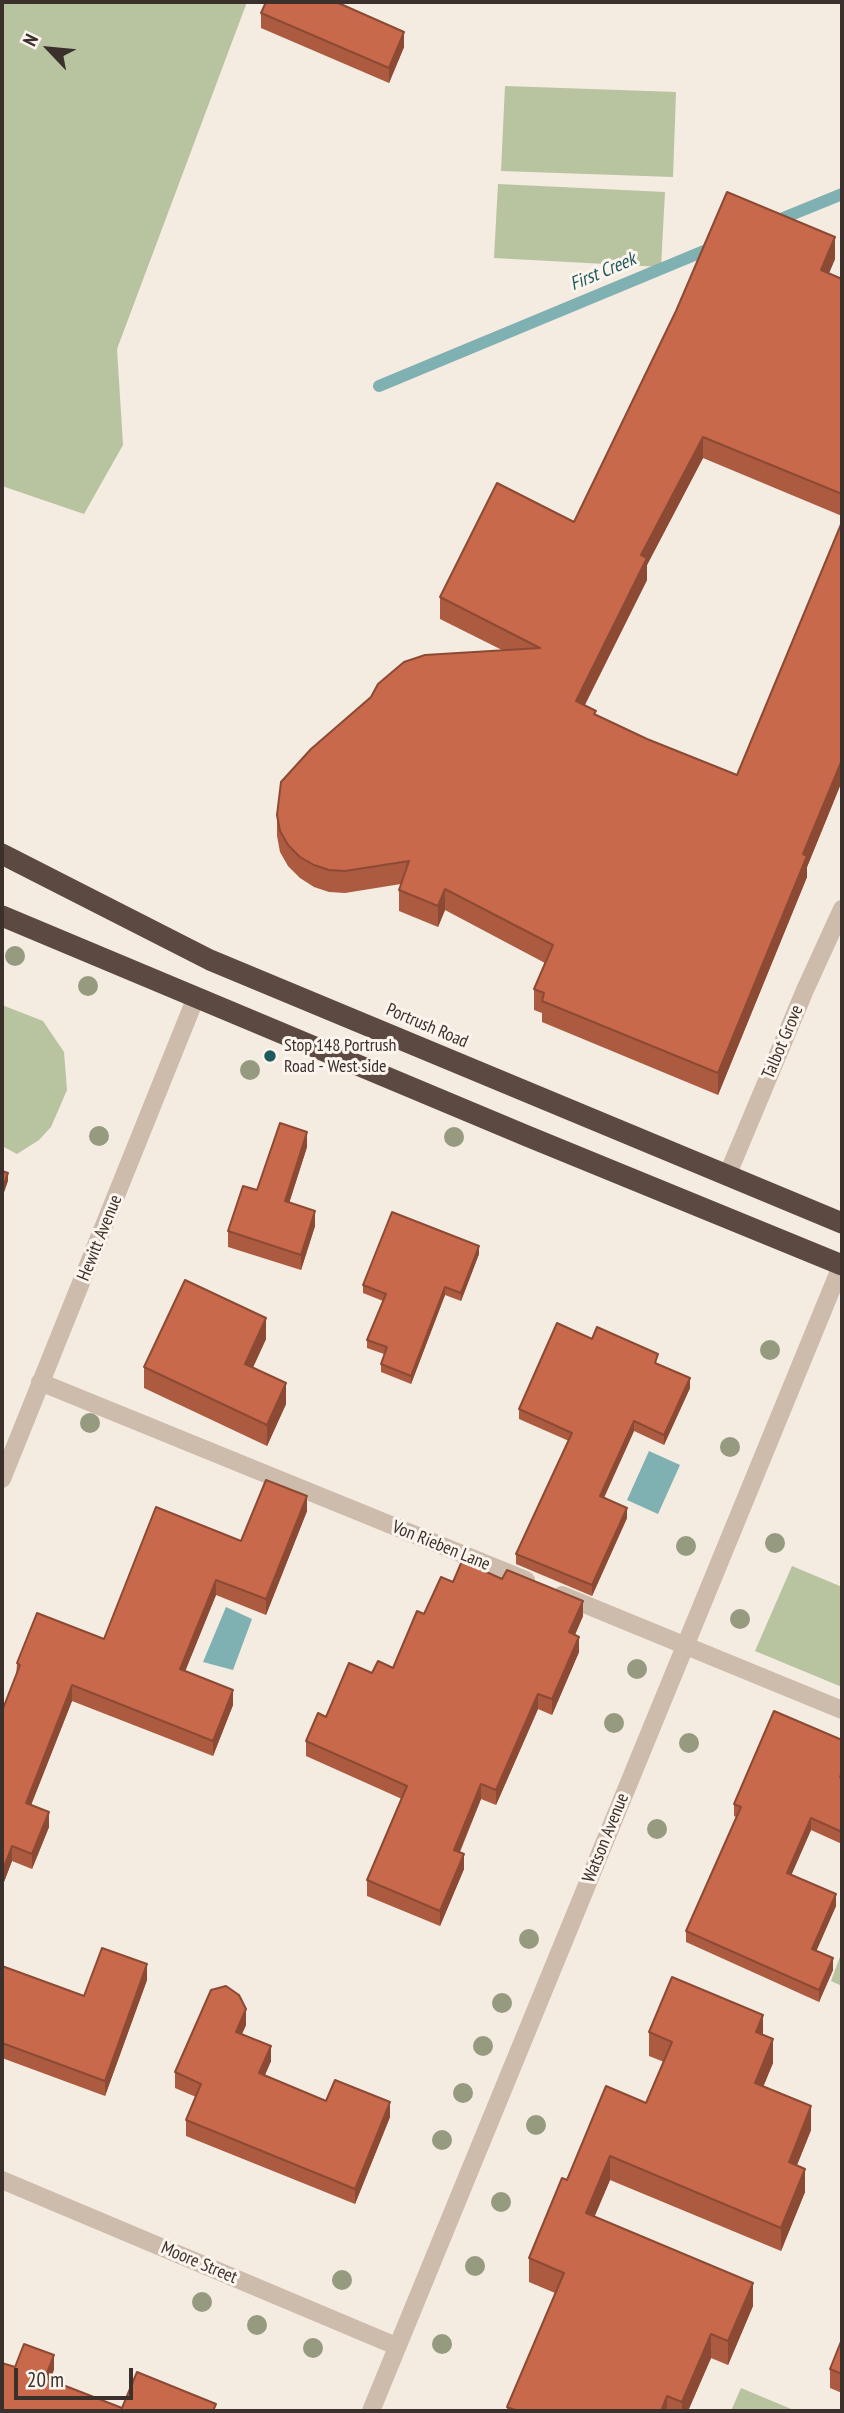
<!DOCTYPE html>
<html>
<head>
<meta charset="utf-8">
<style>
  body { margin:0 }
  #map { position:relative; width:844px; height:2413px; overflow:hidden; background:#f4ebe1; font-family:"PT Sans Narrow",sans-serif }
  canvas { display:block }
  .frame { position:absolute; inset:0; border:4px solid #3b302b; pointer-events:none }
  .north { position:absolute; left:14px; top:14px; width:70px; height:70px; -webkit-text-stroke:5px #fbf5ee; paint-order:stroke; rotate:296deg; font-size:19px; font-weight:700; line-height:28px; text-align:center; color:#3b302b }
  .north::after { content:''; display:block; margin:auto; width:24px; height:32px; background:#3b302b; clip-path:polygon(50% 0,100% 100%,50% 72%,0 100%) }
  .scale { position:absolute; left:14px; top:2368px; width:119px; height:32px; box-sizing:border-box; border:4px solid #3b302b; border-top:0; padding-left:9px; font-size:21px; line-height:24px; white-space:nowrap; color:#3b302b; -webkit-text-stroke:5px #fbf5ee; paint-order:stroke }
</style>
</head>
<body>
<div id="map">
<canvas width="844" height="2413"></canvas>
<div class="frame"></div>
<div class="north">N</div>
<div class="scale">20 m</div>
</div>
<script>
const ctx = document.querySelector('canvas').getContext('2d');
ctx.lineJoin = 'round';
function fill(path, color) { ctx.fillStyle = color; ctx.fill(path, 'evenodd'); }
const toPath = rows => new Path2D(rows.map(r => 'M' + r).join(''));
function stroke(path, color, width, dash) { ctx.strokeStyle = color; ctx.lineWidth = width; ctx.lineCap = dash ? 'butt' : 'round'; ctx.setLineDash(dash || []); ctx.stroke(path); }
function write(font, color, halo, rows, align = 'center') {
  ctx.font = font + ' "PT Sans Narrow",sans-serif'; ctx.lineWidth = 6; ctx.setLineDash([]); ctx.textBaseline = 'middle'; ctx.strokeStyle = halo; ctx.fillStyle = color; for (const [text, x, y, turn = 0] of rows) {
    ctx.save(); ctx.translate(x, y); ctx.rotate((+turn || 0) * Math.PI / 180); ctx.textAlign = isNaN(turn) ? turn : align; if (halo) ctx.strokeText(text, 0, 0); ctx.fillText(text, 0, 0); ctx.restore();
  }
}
fill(toPath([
  [2,2,247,2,117,349,123,445,84,514,2,486],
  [505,86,676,92,673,177,501,171],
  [498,184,665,192,661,267,494,258],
  [2,1005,43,1021,64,1052,67,1090,51,1127,39,1140,17,1154,2,1146],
  [792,1566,842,1587,842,1687,755,1651],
  [842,1951,842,1986,831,1981],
  [741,2388,796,2411,731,2411]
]), '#b8c4a0');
fill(toPath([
  [649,1451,680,1465,658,1514,627,1500],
  [226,1607,252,1619,233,1670,203,1662]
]), '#7fb0b2');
stroke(toPath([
  [771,223,842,194],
  [379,386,716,246]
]), '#7fb0b2', 12);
stroke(toPath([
  [727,1176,805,990,842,909],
  [40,1382,526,1580],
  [2,1479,196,997],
  [562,1595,842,1710],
  [2,2180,396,2346],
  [371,2411,842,1264]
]), '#cdbbac', 18);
stroke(toPath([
  [2,854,210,960,842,1223],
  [2,916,527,1136,842,1265]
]), '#5c4a42', 21);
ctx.fillStyle = '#969b7f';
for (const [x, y] of [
  [15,956],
  [88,986],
  [250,1070],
  [99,1136],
  [454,1137],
  [770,1350],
  [90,1423],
  [730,1447],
  [775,1543],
  [686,1546],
  [740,1619],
  [637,1669],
  [614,1723],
  [689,1743],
  [657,1829],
  [529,1939],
  [502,2003],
  [483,2046],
  [463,2093],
  [536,2125],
  [442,2140],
  [501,2202],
  [475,2266],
  [342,2280],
  [202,2302],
  [257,2325],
  [442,2344],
  [313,2348]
]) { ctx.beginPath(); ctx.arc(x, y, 10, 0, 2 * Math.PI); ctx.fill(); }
fill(toPath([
  [261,13,404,47,389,83,261,28],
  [835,259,829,273,842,279,842,516,703,458,647,565,647,580,585,705,596,715,647,739,737,775,842,522,842,781,807,867,807,877,718,1095,542,1022,542,1013,534,1010,534,989,545,963,445,910,438,927,399,911,399,890,401,884,345,893,329,892,314,887,300,878,288,866,280,852,277,836,277,815,502,650,440,619,440,597,574,522],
  [307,1147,289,1203,315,1226,301,1270,228,1247,228,1231,257,1190],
  [479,1254,461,1301,445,1295,411,1384,381,1372,381,1364,384,1354,367,1348,367,1340,383,1301,363,1293,363,1285],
  [266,1339,253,1367,286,1404,267,1446,144,1388,144,1367],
  [592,1339,658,1364,690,1388,664,1445,634,1431,604,1498,627,1518,592,1596,516,1564,516,1554,569,1441,519,1419,519,1409],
  [307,1511,266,1615,216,1595,185,1671,233,1705,213,1756,72,1701,31,1805,49,1827,32,1869,12,1861,2,1887,17,1663,104,1639,241,1541],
  [502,1579,583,1616,575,1635,579,1652,552,1715,538,1709,496,1805,481,1799,460,1852,464,1869,440,1926,367,1896,367,1880,402,1799,306,1756,306,1741,326,1717,372,1673,393,1668,424,1614,453,1582],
  [842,1740,842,1844,811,1830,791,1875,836,1906,816,1951,833,1970,819,2002,686,1942,686,1931,736,1817,734,1816,734,1804],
  [2,1966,84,1996,147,1980,105,2096,2,2058],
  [246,2025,242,2034,271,2061,265,2075,326,2101,390,2117,355,2204,186,2136,186,2120,196,2097,175,2088,175,2072],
  [649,2032,763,2035,773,2063,763,2086,811,2130,797,2165,805,2192,781,2251,610,2180,594,2217,753,2306,728,2365,711,2358,688,2411,507,2411,507,2407,555,2293,529,2282,529,2258,567,2180,646,2103,664,2062,649,2056],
  [842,2339,842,2393,830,2388,830,2369]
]), '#ac5a40');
fill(toPath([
  [404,32,404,47,389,83,389,68],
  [835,237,835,259,821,292,821,270],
  [703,437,703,458,647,565,647,580,576,722,576,701,641,555],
  [842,760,842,781,807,867,807,877,718,1095,718,1073,803,854],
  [445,889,445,910,438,927,438,906],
  [307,1132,307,1147,285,1216,285,1201],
  [8,1173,8,1181,2,1198,2,1190],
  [315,1211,315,1226,301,1270,301,1255],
  [479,1246,479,1254,461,1301,461,1293],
  [445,1287,445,1295,411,1384,411,1376],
  [266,1318,266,1339,245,1385,245,1364],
  [690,1378,690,1388,664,1445,664,1435],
  [286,1383,286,1404,267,1446,267,1425],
  [634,1421,634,1431,600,1506,600,1496],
  [307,1496,307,1511,266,1615,266,1599],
  [627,1508,627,1518,592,1596,592,1585],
  [216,1580,216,1595,180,1684,180,1669],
  [583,1601,583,1616,569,1648,569,1632],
  [579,1637,579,1652,552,1715,552,1699],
  [72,1685,72,1701,26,1818,26,1803],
  [233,1690,233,1705,213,1756,213,1741],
  [538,1694,538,1709,496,1805,496,1790],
  [481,1784,481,1799,454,1865,454,1850],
  [49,1812,49,1827,32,1869,32,1854],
  [811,1818,811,1830,787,1885,787,1873],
  [12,1846,12,1861,2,1887,2,1872],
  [464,1854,464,1869,440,1926,440,1911],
  [836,1894,836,1906,812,1961,812,1949],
  [833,1958,833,1970,819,2002,819,1990],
  [147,1964,147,1980,105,2096,105,2081],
  [246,2009,246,2025,236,2047,236,2032],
  [763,2015,763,2039,756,2032],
  [773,2039,773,2063,755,2107,755,2083],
  [271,2046,271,2061,259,2088,259,2073],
  [390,2102,390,2117,355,2204,355,2189],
  [811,2106,811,2130,789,2185,789,2162],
  [610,2156,610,2180,586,2237,586,2213],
  [805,2169,805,2192,781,2251,781,2228],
  [753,2283,753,2306,728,2365,728,2341],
  [711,2334,711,2358,688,2411,682,2411,682,2402],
  [54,2355,54,2370,45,2394,45,2378],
  [667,2396,667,2411,661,2411]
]), '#8c4a34');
const building = toPath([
  [266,2,336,2,404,32,389,68,261,13,266,2],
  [727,192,835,237,821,270,842,279,842,494,703,437,641,555,647,558,576,701,596,711,594,714,647,739,737,775,842,522,842,760,803,854,807,856,718,1073,542,1001,544,993,534,989,553,945,445,889,438,906,399,890,409,861,345,871,329,870,314,865,300,857,288,845,280,831,277,815,281,782,311,749,371,697,378,684,404,662,425,655,540,648,440,597,497,483,574,522,676,311,727,192],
  [280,1123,307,1132,285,1201,315,1211,301,1255,228,1231,243,1186,257,1190,280,1123],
  [2,1171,8,1173,2,1190,2,1171],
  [392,1212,479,1246,461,1293,445,1287,411,1376,381,1364,387,1347,367,1340,386,1294,363,1285,392,1212],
  [185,1280,266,1318,245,1364,286,1383,267,1425,144,1367,185,1280],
  [557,1323,592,1339,597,1327,658,1354,655,1363,690,1378,664,1435,634,1421,600,1496,627,1508,592,1585,516,1554,572,1433,519,1409,557,1323],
  [266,1480,307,1496,266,1599,216,1580,180,1669,233,1690,213,1741,72,1685,26,1803,49,1812,32,1854,12,1846,2,1872,2,1711,20,1665,17,1663,37,1613,104,1639,156,1507,241,1541,266,1480],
  [462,1561,502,1579,507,1570,583,1601,569,1632,579,1637,552,1699,538,1694,496,1790,481,1784,454,1850,464,1854,440,1911,367,1880,407,1786,306,1741,318,1713,326,1717,349,1663,372,1673,378,1661,393,1668,417,1611,424,1614,441,1577,453,1582,462,1561],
  [774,1711,842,1740,842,1772,840,1777,842,1778,842,1832,811,1818,787,1873,836,1894,812,1949,833,1958,819,1990,686,1931,741,1807,734,1804,774,1711],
  [102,1948,147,1964,105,2081,2,2043,2,1966,84,1996,102,1948],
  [672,1977,763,2015,756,2032,773,2039,755,2083,811,2106,789,2162,805,2169,781,2228,610,2156,586,2213,753,2283,728,2341,711,2334,682,2402,667,2396,661,2411,518,2411,507,2407,564,2273,529,2258,562,2178,567,2180,606,2086,646,2103,672,2042,649,2032,672,1977],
  [226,1986,239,1995,246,2009,236,2032,271,2046,259,2073,326,2101,335,2080,390,2102,355,2189,186,2120,201,2084,175,2072,211,1990,226,1986],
  [842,2339,842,2374,830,2369,842,2339],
  [24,2344,54,2355,45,2378,122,2408,137,2372,216,2404,213,2411,2,2411,2,2363,15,2367,24,2344]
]);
fill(building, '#c8694b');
stroke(building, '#8c4a34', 2);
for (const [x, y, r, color] of [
  [270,1056,7,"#1f5a5e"]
]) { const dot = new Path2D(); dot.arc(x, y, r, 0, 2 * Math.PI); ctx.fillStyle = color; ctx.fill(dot); stroke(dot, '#fbf5ee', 2.5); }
write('18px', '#3b302b', '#fbf5ee', [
  ["Portrush Road",427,1026,23],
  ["Talbot Grove",783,1042,-67],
  ["Hewitt Avenue",100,1238,-68],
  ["Von Rieben Lane",441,1546,22],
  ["Watson Avenue",606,1838,-68],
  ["Moore Street",199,2263,23]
]);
write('18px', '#3b302b', '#fbf5ee', [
  ["Stop 148 Portrush",284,1046],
  ["Road - West side",284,1067]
], 'left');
write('italic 19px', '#1f5a5e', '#fbf5ee', [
  ["First Creek",603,272,-23]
]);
</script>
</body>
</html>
